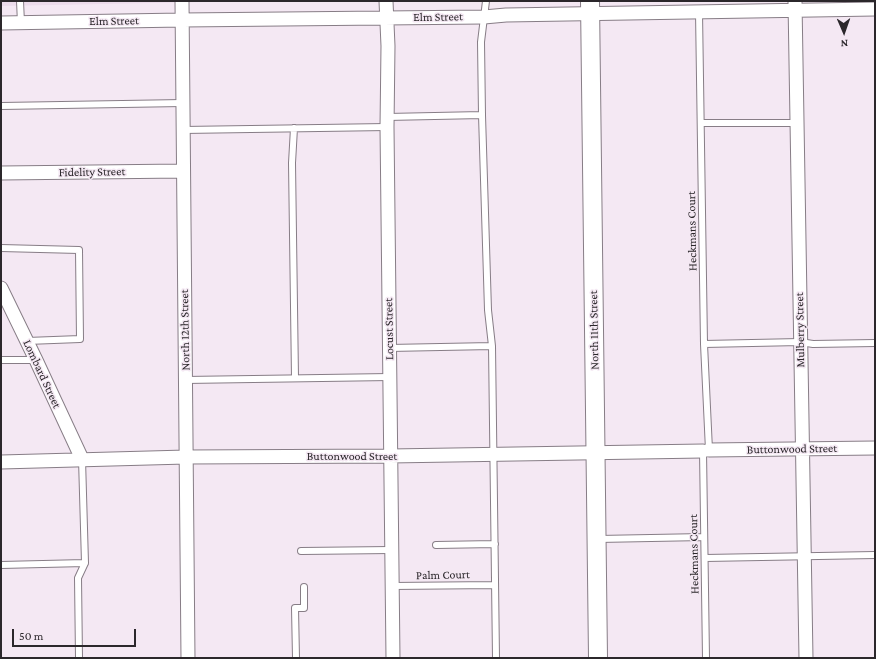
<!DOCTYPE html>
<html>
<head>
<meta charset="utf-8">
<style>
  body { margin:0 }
  #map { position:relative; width:876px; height:659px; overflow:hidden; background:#f4e8f3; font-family:"Crimson Pro",serif }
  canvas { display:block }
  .frame { position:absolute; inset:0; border:2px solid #2b272b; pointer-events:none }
  .north { position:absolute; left:824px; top:12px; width:40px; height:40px; -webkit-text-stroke:3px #f4e8f3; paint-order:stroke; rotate:178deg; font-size:11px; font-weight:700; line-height:16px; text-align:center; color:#2b272b }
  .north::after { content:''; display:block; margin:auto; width:14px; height:18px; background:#2b272b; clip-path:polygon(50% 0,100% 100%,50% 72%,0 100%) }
  .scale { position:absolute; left:12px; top:629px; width:124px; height:18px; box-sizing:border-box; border:2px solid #2b272b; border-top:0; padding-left:5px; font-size:12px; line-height:14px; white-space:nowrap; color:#2b272b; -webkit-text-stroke:3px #f4e8f3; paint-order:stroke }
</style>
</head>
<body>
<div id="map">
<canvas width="876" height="659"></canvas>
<div class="frame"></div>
<div class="north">N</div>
<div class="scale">50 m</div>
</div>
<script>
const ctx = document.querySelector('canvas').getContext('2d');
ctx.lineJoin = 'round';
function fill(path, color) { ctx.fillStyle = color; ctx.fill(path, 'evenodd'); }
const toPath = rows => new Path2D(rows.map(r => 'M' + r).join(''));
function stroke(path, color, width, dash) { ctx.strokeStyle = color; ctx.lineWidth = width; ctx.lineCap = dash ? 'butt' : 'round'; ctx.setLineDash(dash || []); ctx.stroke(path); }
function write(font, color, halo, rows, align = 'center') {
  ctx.font = font + ' "Crimson Pro",serif'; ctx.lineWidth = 3; ctx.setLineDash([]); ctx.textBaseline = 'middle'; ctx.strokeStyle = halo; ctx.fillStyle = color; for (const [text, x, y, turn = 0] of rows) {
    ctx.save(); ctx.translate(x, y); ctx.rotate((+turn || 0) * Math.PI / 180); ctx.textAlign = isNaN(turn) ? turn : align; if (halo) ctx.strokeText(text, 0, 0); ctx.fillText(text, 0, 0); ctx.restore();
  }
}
fill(toPath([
  [1,1,203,1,203,2,1,6]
]), '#ecdbeb');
const lane = toPath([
  [20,1,21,23],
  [486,1,481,42,482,115,488,310,492,346,496,658],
  [699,12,704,344,709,450,703,451,706,658],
  [1,106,183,103],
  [387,117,482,115],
  [701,123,797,123],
  [294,128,292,163,295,378],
  [183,130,387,127],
  [1,248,79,250,80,339,27,341],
  [704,344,800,342,813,344,875,343],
  [389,348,492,346],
  [1,360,36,360],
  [185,380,390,377],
  [598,539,704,537],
  [436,545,495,544],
  [301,551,391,550],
  [705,558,875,555],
  [1,565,85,563],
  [392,586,495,585],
  [79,658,78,578,85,563,82,459],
  [296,658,295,608,304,608,304,587]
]);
const street = toPath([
  [182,1,188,658],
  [386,1,388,46,387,127,393,658],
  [795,2,806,658],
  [1,23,182,20,484,17,506,15,875,9],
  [1,173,183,171],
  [1,288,36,360,82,459],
  [709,450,875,448],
  [1,462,186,457,390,456,703,451]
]);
const secondary = toPath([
  [590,1,598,658]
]);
stroke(lane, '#877d86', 8);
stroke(street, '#877d86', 15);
stroke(secondary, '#877d86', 20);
stroke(lane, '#fff', 6);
stroke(street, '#fff', 13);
stroke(secondary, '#fff', 18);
write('12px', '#2b272b', '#f4e8f3', [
  ["Elm Street",438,17,-1],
  ["Elm Street",114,21,-1],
  ["Fidelity Street",92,172,-1],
  ["Heckmans Court",692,231,-91],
  ["Locust Street",389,329,-91],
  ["North 12th Street",185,330,-91],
  ["North 11th Street",594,330,-91],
  ["Mulberry Street",800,330,-91],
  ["Lombard Street",42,374,65],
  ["Buttonwood Street",792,449,-1],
  ["Buttonwood Street",352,456],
  ["Heckmans Court",694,554,-91],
  ["Palm Court",443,575,-1]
]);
</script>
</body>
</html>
